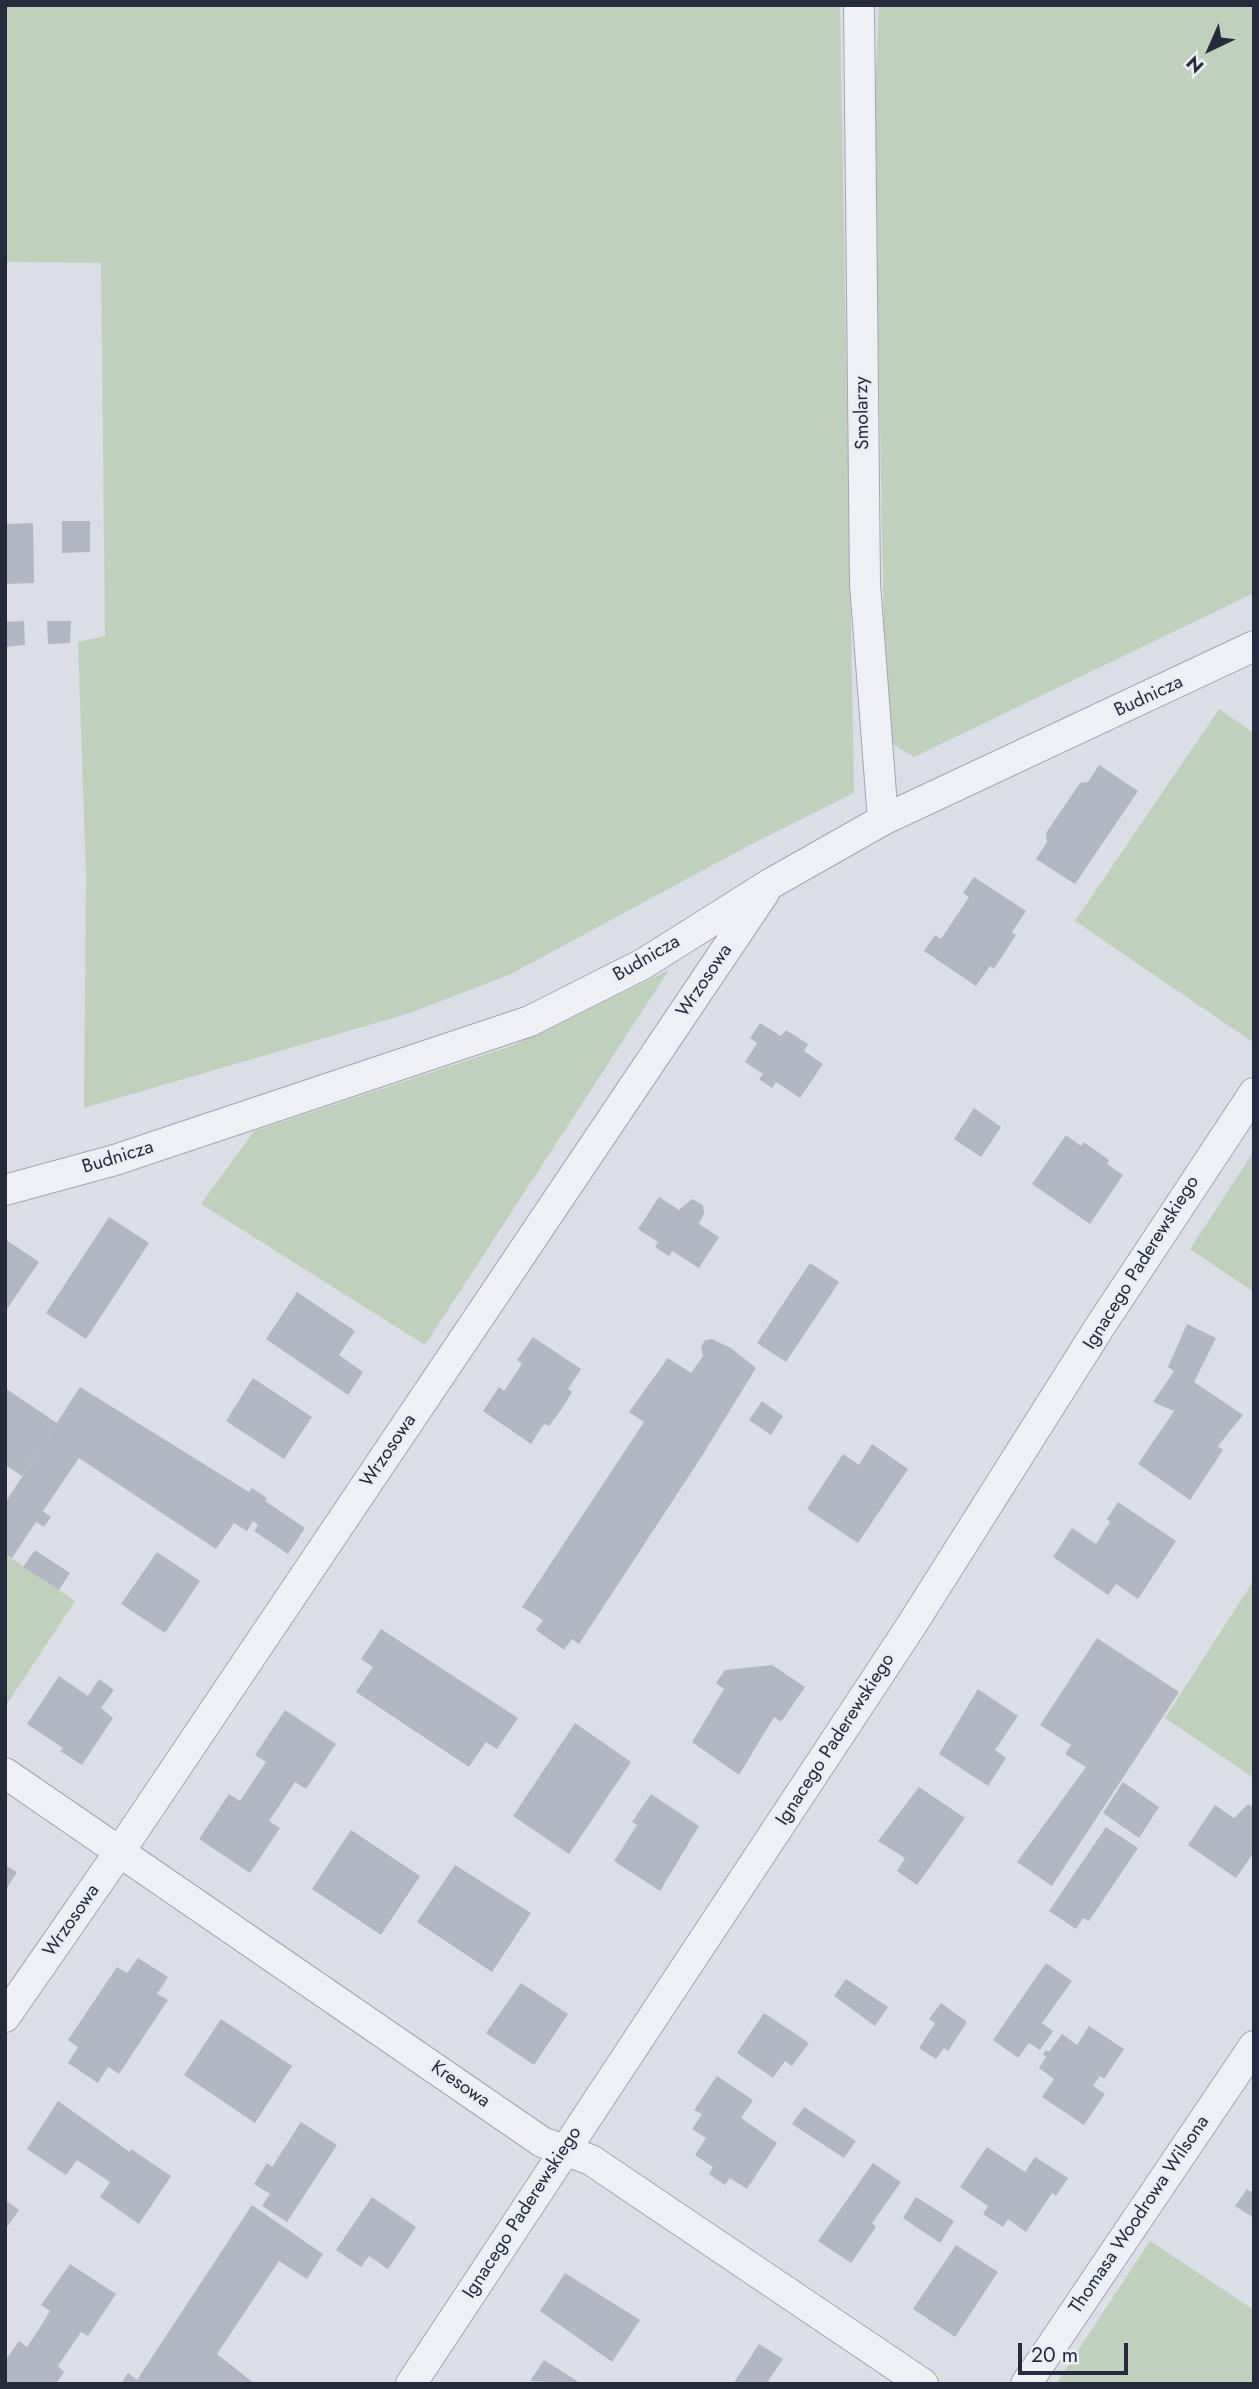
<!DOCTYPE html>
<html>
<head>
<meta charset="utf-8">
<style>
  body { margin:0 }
  #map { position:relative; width:1259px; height:2389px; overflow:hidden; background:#dcdee7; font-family:Jost,sans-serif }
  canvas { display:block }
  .frame { position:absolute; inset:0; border:7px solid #252a3d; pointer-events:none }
  .north { position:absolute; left:1175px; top:14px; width:70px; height:70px; -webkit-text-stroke:5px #ebedf4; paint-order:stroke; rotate:224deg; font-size:19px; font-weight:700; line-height:28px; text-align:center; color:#252a3d }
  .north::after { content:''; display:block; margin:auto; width:24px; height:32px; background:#252a3d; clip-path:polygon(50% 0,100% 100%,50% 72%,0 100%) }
  .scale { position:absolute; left:1018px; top:2343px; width:110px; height:32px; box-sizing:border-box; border:4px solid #252a3d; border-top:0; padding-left:9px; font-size:21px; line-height:24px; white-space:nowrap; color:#252a3d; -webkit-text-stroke:5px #ebedf4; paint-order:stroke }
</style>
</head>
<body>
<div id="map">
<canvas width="1259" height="2389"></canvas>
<div class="frame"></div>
<div class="north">N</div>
<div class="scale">20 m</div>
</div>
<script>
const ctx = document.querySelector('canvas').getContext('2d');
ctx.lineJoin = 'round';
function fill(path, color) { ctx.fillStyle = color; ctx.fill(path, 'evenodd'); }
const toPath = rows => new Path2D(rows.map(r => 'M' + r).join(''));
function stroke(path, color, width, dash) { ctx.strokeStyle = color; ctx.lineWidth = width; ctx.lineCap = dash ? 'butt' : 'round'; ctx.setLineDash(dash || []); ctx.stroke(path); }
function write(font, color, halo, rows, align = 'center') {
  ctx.font = font + ' Jost,sans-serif'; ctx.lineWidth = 5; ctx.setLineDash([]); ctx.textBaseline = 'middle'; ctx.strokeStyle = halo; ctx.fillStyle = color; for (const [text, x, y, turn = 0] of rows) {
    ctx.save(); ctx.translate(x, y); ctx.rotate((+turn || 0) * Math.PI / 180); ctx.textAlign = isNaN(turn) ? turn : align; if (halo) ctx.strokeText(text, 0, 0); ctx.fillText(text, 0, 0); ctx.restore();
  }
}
fill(toPath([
  [5,5,840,5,854,793,746,847,511,974,410,1013,84,1108,86,874,78,642,105,636,101,263,5,262],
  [879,5,1254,5,1254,593,914,757,886,740,874,120],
  [1219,709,1254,733,1254,1043,1075,921],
  [669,970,425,1345,201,1204,254,1131,514,1045],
  [1254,1151,1254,1292,1190,1249],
  [5,1554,75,1601,5,1707],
  [1254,1580,1254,1778,1165,1718],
  [1150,2241,1254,2310,1254,2384,1056,2384]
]), '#bfd1bc');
fill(toPath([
  [62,521,90,521,90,552,62,553],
  [33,523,34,583,5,584,5,524],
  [24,621,25,645,5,647,5,622],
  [47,621,71,621,70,643,48,644],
  [1099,765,1138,791,1075,884,1036,859,1047,842,1046,833,1080,783,1088,782],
  [974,877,1026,911,1012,932,1016,935,994,969,990,966,976,986,924,951,935,935,941,939,969,897,963,893],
  [760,1023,781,1036,786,1030,808,1044,804,1051,823,1064,800,1098,776,1082,772,1088,759,1079,763,1074,745,1062,757,1043,750,1038],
  [974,1108,1001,1127,981,1157,954,1139],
  [1066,1135,1081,1146,1084,1142,1109,1160,1107,1164,1123,1175,1090,1224,1032,1184],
  [659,1197,679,1210,692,1199,703,1205,704,1213,699,1224,719,1237,699,1268,672,1251,669,1256,655,1247,658,1242,638,1229],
  [109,1217,149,1243,86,1339,46,1313],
  [5,1239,39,1262,5,1312],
  [810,1263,839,1282,786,1362,757,1343],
  [297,1292,355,1331,339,1355,363,1372,348,1395,266,1339],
  [1187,1324,1216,1338,1194,1382,1243,1415,1218,1446,1223,1450,1190,1500,1138,1464,1174,1411,1153,1402,1174,1371,1168,1367],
  [533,1337,581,1369,568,1389,572,1392,561,1410,549,1426,544,1424,531,1444,483,1411,499,1387,504,1391,522,1364,517,1360],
  [712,1339,731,1348,756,1368,700,1459,579,1644,572,1639,564,1650,536,1630,543,1620,522,1607,644,1422,629,1412,668,1358,691,1373,703,1356,701,1347,705,1340],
  [253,1378,312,1417,284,1459,226,1421],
  [80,1387,249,1492,252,1488,267,1498,265,1501,305,1528,288,1554,254,1531,258,1525,253,1521,247,1531,234,1523,216,1549,79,1458,43,1511,51,1517,44,1527,36,1522,12,1558,5,1554,5,1503],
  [5,1388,57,1423,22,1476,5,1465],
  [762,1401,783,1416,771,1435,749,1420],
  [872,1444,908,1469,858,1543,807,1509,843,1454,859,1465],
  [1118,1502,1176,1541,1138,1599,1116,1584,1108,1595,1053,1557,1072,1528,1096,1544,1110,1522,1107,1519],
  [35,1550,70,1573,59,1590,23,1567],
  [157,1552,200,1581,165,1633,121,1604],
  [381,1629,518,1718,497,1749,486,1742,469,1767,356,1692,373,1667,361,1659],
  [1097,1638,1179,1692,1052,1886,1017,1862,1086,1767,1065,1754,1071,1745,1040,1725],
  [772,1665,805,1687,781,1722,774,1717,739,1775,692,1742,724,1689,716,1683,725,1670],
  [59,1676,88,1696,99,1679,114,1690,101,1708,113,1718,82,1765,60,1751,63,1748,27,1724],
  [978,1689,1018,1716,995,1750,1006,1758,988,1786,939,1754],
  [285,1710,336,1744,306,1789,295,1782,269,1821,280,1828,250,1873,199,1839,229,1794,240,1801,266,1762,255,1755],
  [575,1723,631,1762,569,1854,513,1816],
  [1123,1782,1159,1807,1139,1838,1103,1813],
  [919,1787,965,1818,917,1885,897,1871,905,1858,878,1841],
  [651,1794,699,1826,660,1891,614,1861,637,1825,632,1822],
  [1248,1804,1254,1808,1254,1852,1236,1878,1188,1845,1215,1805,1234,1818],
  [1106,1827,1138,1848,1089,1921,1083,1918,1076,1929,1049,1911],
  [351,1830,420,1876,381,1935,312,1889],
  [5,1865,17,1872,5,1891],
  [455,1865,531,1913,492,1972,417,1922],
  [138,1958,168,1977,157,1994,168,2000,119,2074,108,2067,98,2083,68,2063,78,2047,68,2040,117,1967,127,1973],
  [1046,1963,1072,1981,1042,2023,1053,2031,1040,2050,1029,2043,1018,2058,993,2040],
  [846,1979,888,2007,875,2026,834,1996],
  [521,1983,568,2014,534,2065,486,2033],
  [941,2003,967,2022,948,2051,944,2048,936,2059,919,2048,935,2023,929,2019],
  [764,2013,809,2043,792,2066,785,2061,773,2078,737,2053],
  [221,2019,292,2066,255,2123,184,2075],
  [1089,2026,1124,2049,1104,2079,1100,2076,1093,2086,1105,2094,1084,2125,1042,2097,1054,2079,1039,2068,1046,2057,1043,2054,1046,2050,1049,2052,1062,2034,1077,2045],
  [717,2076,753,2100,741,2118,777,2143,747,2189,730,2178,725,2185,709,2174,713,2167,695,2155,706,2138,692,2129,702,2114,694,2110],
  [58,2101,130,2152,131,2149,171,2176,139,2224,100,2197,110,2182,77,2160,66,2175,27,2149],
  [804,2107,856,2141,844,2158,792,2124],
  [301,2122,337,2145,287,2222,262,2206,270,2194,254,2184,267,2163,272,2167],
  [987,2147,1025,2172,1035,2157,1068,2178,1056,2196,1052,2193,1026,2232,1008,2219,1003,2227,983,2214,988,2206,960,2187],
  [873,2163,901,2182,872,2223,876,2227,851,2263,818,2241],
  [1254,2188,1254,2218,1235,2206,1247,2189,1251,2192],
  [372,2197,416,2227,388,2269,369,2256,361,2267,336,2250],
  [916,2197,954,2221,940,2243,903,2218],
  [5,2200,19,2210,5,2230],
  [252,2205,323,2254,307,2279,279,2261,217,2354,255,2384,121,2384,128,2373,137,2380],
  [956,2245,998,2272,955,2337,913,2309],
  [70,2264,116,2294,88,2336,81,2332,58,2366,64,2372,56,2384,5,2384,5,2361,19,2341,27,2347,39,2329,50,2311,41,2305],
  [565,2273,640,2320,612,2362,540,2311],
  [759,2344,783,2359,768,2381,773,2384,733,2384],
  [544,2360,582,2384,530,2381]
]), '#b3b7c3');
const minor = toPath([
  [859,5,865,584,883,820],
  [5,1190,115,1160,530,1021,643,964,770,884,883,820,1254,646],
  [5,1773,542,2142,591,2160,923,2384],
  [5,2017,120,1851,764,893],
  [411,2384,911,1626,1099,1328,1254,1093],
  [1026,2384,1254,2046]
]);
stroke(minor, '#a1a4b1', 32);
stroke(minor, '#eef0f5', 30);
write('19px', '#252a3d', '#ebedf4', [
  ["Smolarzy",863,413,-91],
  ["Budnicza",1149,697,-25],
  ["Budnicza",647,959,-30],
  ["Wrzosowa",705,981,-56],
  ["Budnicza",118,1158,-17],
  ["Ignacego Paderewskiego",1142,1263,-58],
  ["Wrzosowa",389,1451,-56],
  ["Ignacego Paderewskiego",836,1740,-57],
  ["Wrzosowa",72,1921,-55],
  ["Kresowa",460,2085,35],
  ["Ignacego Paderewskiego",523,2213,-57],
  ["Thomasa Woodrowa Wilsona",1140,2215,-56]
]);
</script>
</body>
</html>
